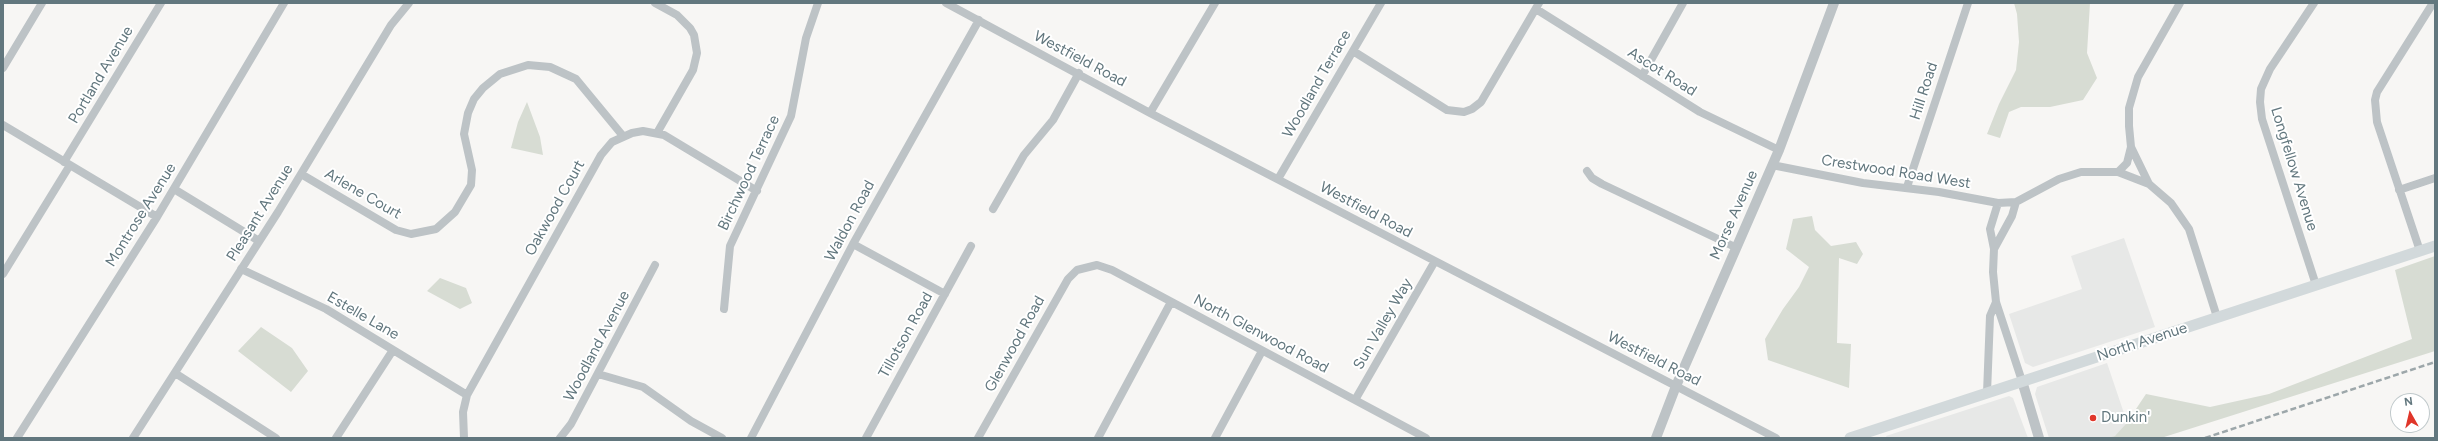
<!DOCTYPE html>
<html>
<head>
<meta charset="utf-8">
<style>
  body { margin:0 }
  #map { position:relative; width:2438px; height:441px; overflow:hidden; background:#f7f6f4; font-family:Figtree,sans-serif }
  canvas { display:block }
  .frame { position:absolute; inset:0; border:4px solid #62777e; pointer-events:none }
  .north { position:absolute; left:2390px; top:393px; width:40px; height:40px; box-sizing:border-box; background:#fff; border:1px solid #c0c9cb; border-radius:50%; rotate:352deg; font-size:11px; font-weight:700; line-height:16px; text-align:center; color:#62777e }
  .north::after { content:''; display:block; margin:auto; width:14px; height:18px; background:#e0362a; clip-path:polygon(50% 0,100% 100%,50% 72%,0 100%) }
</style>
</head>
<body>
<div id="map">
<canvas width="2438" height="441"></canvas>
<div class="frame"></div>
<div class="north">N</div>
</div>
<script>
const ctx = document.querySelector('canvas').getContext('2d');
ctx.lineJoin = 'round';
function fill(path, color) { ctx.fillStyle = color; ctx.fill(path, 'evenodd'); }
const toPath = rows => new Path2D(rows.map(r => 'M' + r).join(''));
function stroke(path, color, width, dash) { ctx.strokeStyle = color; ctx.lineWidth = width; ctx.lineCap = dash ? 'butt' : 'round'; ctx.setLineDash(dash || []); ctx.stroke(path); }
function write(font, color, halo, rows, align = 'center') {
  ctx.font = font + ' Figtree,sans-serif'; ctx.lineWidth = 4; ctx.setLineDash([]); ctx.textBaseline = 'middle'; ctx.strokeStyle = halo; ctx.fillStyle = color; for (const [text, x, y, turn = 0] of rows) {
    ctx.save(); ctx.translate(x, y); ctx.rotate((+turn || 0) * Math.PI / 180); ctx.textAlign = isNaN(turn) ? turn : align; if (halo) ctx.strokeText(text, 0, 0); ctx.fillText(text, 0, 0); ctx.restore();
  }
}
fill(toPath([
  [2124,238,2155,327,2033,367,2025,363,2009,314,2082,289,2071,256],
  [2107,363,2130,431,2109,438,2049,438,2035,394,2037,387],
  [2009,396,2013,398,2028,438,1887,438,1886,436]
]), '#e7e8e7');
fill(toPath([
  [2014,3,2090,3,2087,53,2097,78,2083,100,2050,107,2021,107,2009,112,2000,138,1987,134,1999,104,2016,70,2019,42,2017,14],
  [527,102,540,137,543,155,511,148,518,122],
  [1812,216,1815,230,1831,246,1856,242,1863,254,1857,264,1839,258,1837,343,1851,344,1849,388,1768,360,1765,339,1783,309,1799,287,1809,267,1786,249,1793,219],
  [2435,256,2435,351,2161,438,2108,438,2115,436,2126,424,2146,394,2210,407,2269,394,2412,339,2395,270],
  [440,278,466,288,472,303,460,309,427,291],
  [261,327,292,348,308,371,291,392,238,351]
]), '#d7dcd3');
stroke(toPath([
  [655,3,677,15,690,28,694,35,697,53,693,70,657,133],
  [946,3,1150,113,1776,438],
  [2180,3,2138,77,2129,108,2129,126,2131,147,2149,184,2171,203,2189,229,2217,317],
  [2314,3,2270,69,2261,89,2260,102,2262,119,2316,285],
  [1536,9,1700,112,1779,150],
  [1353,51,1447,110,1464,112,1472,109,1481,102,1539,3],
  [3,68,42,3],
  [1642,76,1683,3],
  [1150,113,1215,3],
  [3,125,157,217],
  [64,162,161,3],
  [1772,165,1863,183,1939,192,1998,203,2016,202,2059,179,2081,172,2118,172,2149,184],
  [1587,171,1592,178,1602,184,1735,247],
  [2118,172,2127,163,2131,147],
  [301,174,396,230,411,234,436,229,455,212,471,185,472,170,464,134,468,113,474,99,483,88,500,74,528,65,550,67,576,79,623,136],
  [1278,179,1381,3],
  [1907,187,1968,3],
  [174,189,259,241],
  [2399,190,2435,178],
  [2016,202,2012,216,1994,249,1993,272,1996,302,2022,381],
  [993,209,1024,155,1053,120,1079,73],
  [853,244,945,294],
  [1994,249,1990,229,1998,203],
  [2420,251,2377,122,2375,100,2377,92,2433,3],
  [241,269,326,309,467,395],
  [3,274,70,165],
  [724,309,730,246,791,116,806,38,818,3],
  [175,373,276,438],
  [598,374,643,387,691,421,722,438],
  [1987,393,1990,316,1996,302],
  [1355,400,1435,261],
  [17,438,157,217,284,3],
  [133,438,278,212,391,25,409,3],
  [336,438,393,350],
  [464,438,463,412,467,395,601,155,612,142,632,133,643,131,664,135,757,191],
  [560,438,571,424,655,265],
  [751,438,853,244,979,20],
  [866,438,971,246],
  [978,438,1068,279,1077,270,1097,265,1112,270,1426,438],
  [1098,438,1171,302],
  [1215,438,1262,351]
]), '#bdc3c6', 8);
stroke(toPath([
  [2022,381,2039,438],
  [1656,438,1676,386,1779,150,1834,3]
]), '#bdc3c6', 10);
stroke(toPath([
  [1850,438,2435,246]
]), '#d2d9db', 11);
stroke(toPath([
  [2205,438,2435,362]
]), '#9da7aa', 2.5, [6, 3]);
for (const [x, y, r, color] of [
  [2093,418,4,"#e0362a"]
]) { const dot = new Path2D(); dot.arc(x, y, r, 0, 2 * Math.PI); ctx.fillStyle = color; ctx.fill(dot); stroke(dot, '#fff', 1.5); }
write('15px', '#62777e', '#fff', [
  ["Westfield Road",1080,59,28],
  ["Ascot Road",1662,72,32],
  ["Portland Avenue",101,75,-59],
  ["Woodland Terrace",1317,84,-60],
  ["Hill Road",1924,91,-72],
  ["Longfellow Avenue",2294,169,73],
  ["Crestwood Road West",1896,172,9],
  ["Birchwood Terrace",749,173,-65],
  ["Arlene Court",363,194,30],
  ["Oakwood Court",555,208,-61],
  ["Westfield Road",1366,210,28],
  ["Pleasant Avenue",260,213,-58],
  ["Montrose Avenue",141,215,-58],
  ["Morse Avenue",1734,215,-66],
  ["Waldon Road",850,221,-62],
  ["Estelle Lane",363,316,30],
  ["Sun Valley Way",1383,324,-60],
  ["North Glenwood Road",1261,334,28],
  ["Tillotson Road",906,335,-61],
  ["North Avenue",2142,342,-18],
  ["Glenwood Road",1015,344,-61],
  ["Woodland Avenue",597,346,-62],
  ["Westfield Road",1654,359,27]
]);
write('15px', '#62777e', '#fff', [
  ["Dunkin'",2101,418]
], 'left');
</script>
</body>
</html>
